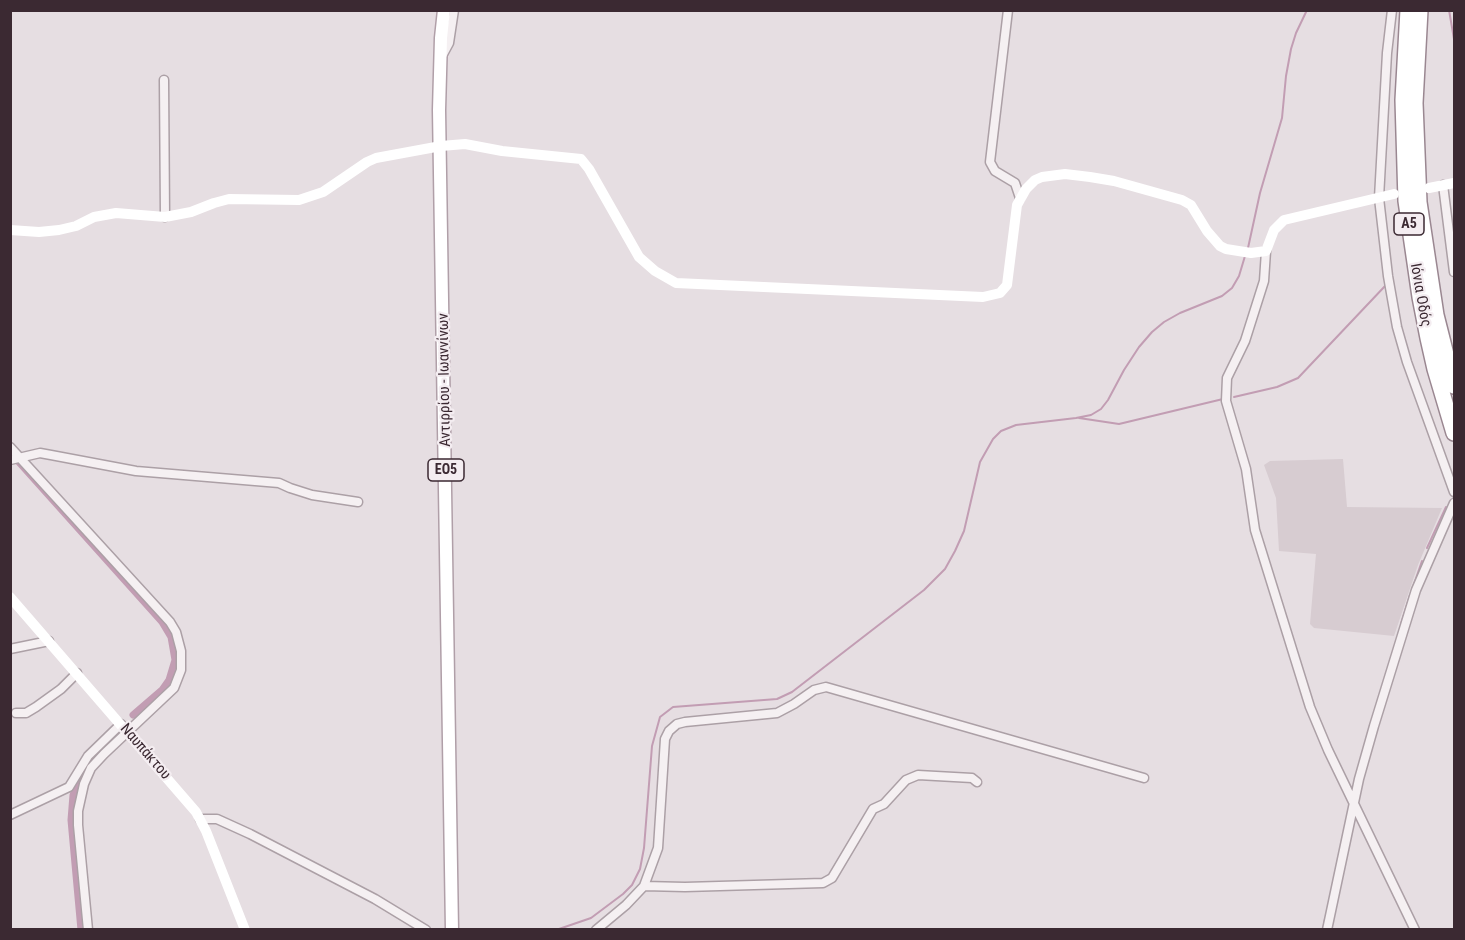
<!DOCTYPE html>
<html>
<head>
<meta charset="utf-8">
<style>
  body { margin:0 }
  #map { position:relative; width:1465px; height:940px; overflow:hidden; background:#e6dee2; font-family:"Roboto Condensed",sans-serif }
  canvas { display:block }
  .frame { position:absolute; inset:0; border:12px solid #3b2932; pointer-events:none }
</style>
</head>
<body>
<div id="map">
<canvas width="1465" height="940"></canvas>
<div class="frame"></div>
</div>
<script>
const ctx = document.querySelector('canvas').getContext('2d');
ctx.lineJoin = 'round';
function fill(path, color) { ctx.fillStyle = color; ctx.fill(path, 'evenodd'); }
const toPath = rows => new Path2D(rows.map(r => 'M' + r).join(''));
function stroke(path, color, width, dash) { ctx.strokeStyle = color; ctx.lineWidth = width; ctx.lineCap = dash ? 'butt' : 'round'; ctx.setLineDash(dash || []); ctx.stroke(path); }
function write(font, color, halo, rows, align = 'center') {
  ctx.font = font + ' "Roboto Condensed",sans-serif'; ctx.lineWidth = 4.5; ctx.setLineDash([]); ctx.textBaseline = 'middle'; ctx.strokeStyle = halo; ctx.fillStyle = color; for (const [text, x, y, turn = 0] of rows) {
    ctx.save(); ctx.translate(x, y); ctx.rotate((+turn || 0) * Math.PI / 180); ctx.textAlign = isNaN(turn) ? turn : align; if (halo) ctx.strokeText(text, 0, 0); ctx.fillText(text, 0, 0); ctx.restore();
  }
}
fill(toPath([
  [1343,459,1347,507,1442,508,1418,565,1394,636,1314,628,1310,624,1316,554,1279,551,1276,498,1264,465,1270,461]
]), '#d7ccd1');
stroke(toPath([
  [1449,10,1454,39],
  [1248,248,1260,193,1282,118,1286,76,1291,49,1296,33,1307,10],
  [1234,397,1277,387,1298,378,1386,285],
  [1079,418,1119,424,1223,399],
  [1427,548,1446,507],
  [1413,587,1422,561],
  [1401,624,1410,595],
  [556,930,591,918,623,894,632,885,640,869,644,848,652,746,660,717,673,707,777,699,792,692,924,590,945,569,955,551,964,531,980,462,993,439,1001,431,1016,425,1076,418,1091,415,1101,409,1108,400,1124,370,1139,347,1152,332,1164,322,1180,313,1222,296,1232,288,1239,276,1245,256],
  [1323,930,1325,919]
]), '#c29db3', 2);
stroke(toPath([
  [16,459,162,622,171,637,175,660,169,680,162,690,133,715],
  [80,774,73,795,71,820,81,930]
]), '#c29db3', 7);
const street = toPath([
  [1008,10,990,162,995,171,1015,183,1020,198],
  [1392,10,1387,53,1379,198,1388,276,1397,327,1407,362,1454,492],
  [442,56,449,43,454,10],
  [164,80,165,217],
  [1443,185,1454,272],
  [1266,251,1264,281,1245,341,1227,378,1226,401,1246,469,1255,530,1310,707,1328,750,1415,930],
  [10,447,170,622,176,632,181,651,181,670,174,688,104,754,91,768,84,784,78,811,78,825,88,930],
  [10,460,40,453,51,455,136,471,279,483,290,488,312,495,358,502],
  [10,649,49,641],
  [16,713,26,713,36,707,61,689,77,673],
  [10,815,69,787,88,756,121,724],
  [200,819,217,819,250,834,375,899,426,930],
  [644,886,685,887,823,883,832,878,873,809,884,804,906,780,918,775,972,778,977,782],
  [596,930,626,905,644,886,658,848,665,739,669,731,677,724,685,722,777,713,794,704,814,690,826,687,1144,778],
  [1327,930,1359,779,1374,726,1416,590,1454,503]
]);
const primary = toPath([
  [444,10,441,38,439,110,452,930]
]);
const highway = toPath([
  [1408,10,1403,100,1406,201,1420,297,1428,338,1435,369,1454,433],
  [1420,10,1415,103,1419,202,1436,315,1454,386]
]);
stroke(street, '#aca0a6', 11);
stroke(primary, '#b09fa8', 15);
stroke(highway, '#9a8791', 18);
stroke(street, '#f5f0f2', 8);
stroke(toPath([
  [1429,188,1454,183],
  [10,230,39,232,59,230,76,226,94,217,116,213,165,217,191,212,214,203,229,199,299,200,323,192,367,162,376,158,441,146,465,144,502,151,581,159,589,169,639,257,655,271,676,283,983,297,1000,293,1007,285,1017,205,1026,189,1035,180,1042,177,1065,174,1090,177,1114,181,1182,200,1191,205,1207,231,1220,246,1226,249,1251,253,1266,251,1274,230,1284,220,1394,194],
  [10,597,196,812,206,831,245,930]
]), '#fff', 10);
stroke(primary, '#fff', 12);
stroke(highway, '#fff', 15);
for (const [x, y, w] of [
  [1409,224,30],
  [446,470,36]
]) { const box = new Path2D(); box.roundRect(x - w / 2, y - 11, w, 22, 4.5); ctx.fillStyle = '#f4edf1'; ctx.fill(box); stroke(box, '#3b2932', 1.5); }
write('bold 14px', '#3b2932', null, [
  ["Α5",1409,224],
  ["ΕΟ5",446,470]
]);
write('15px', '#3b2932', '#f4edf1', [
  ["Ιόνια Οδός",1420,295,80],
  ["Αντιρρίου - Ιωαννίνων",445,380,-91],
  ["Ναυπάκτου",145,752,49]
]);
</script>
</body>
</html>
